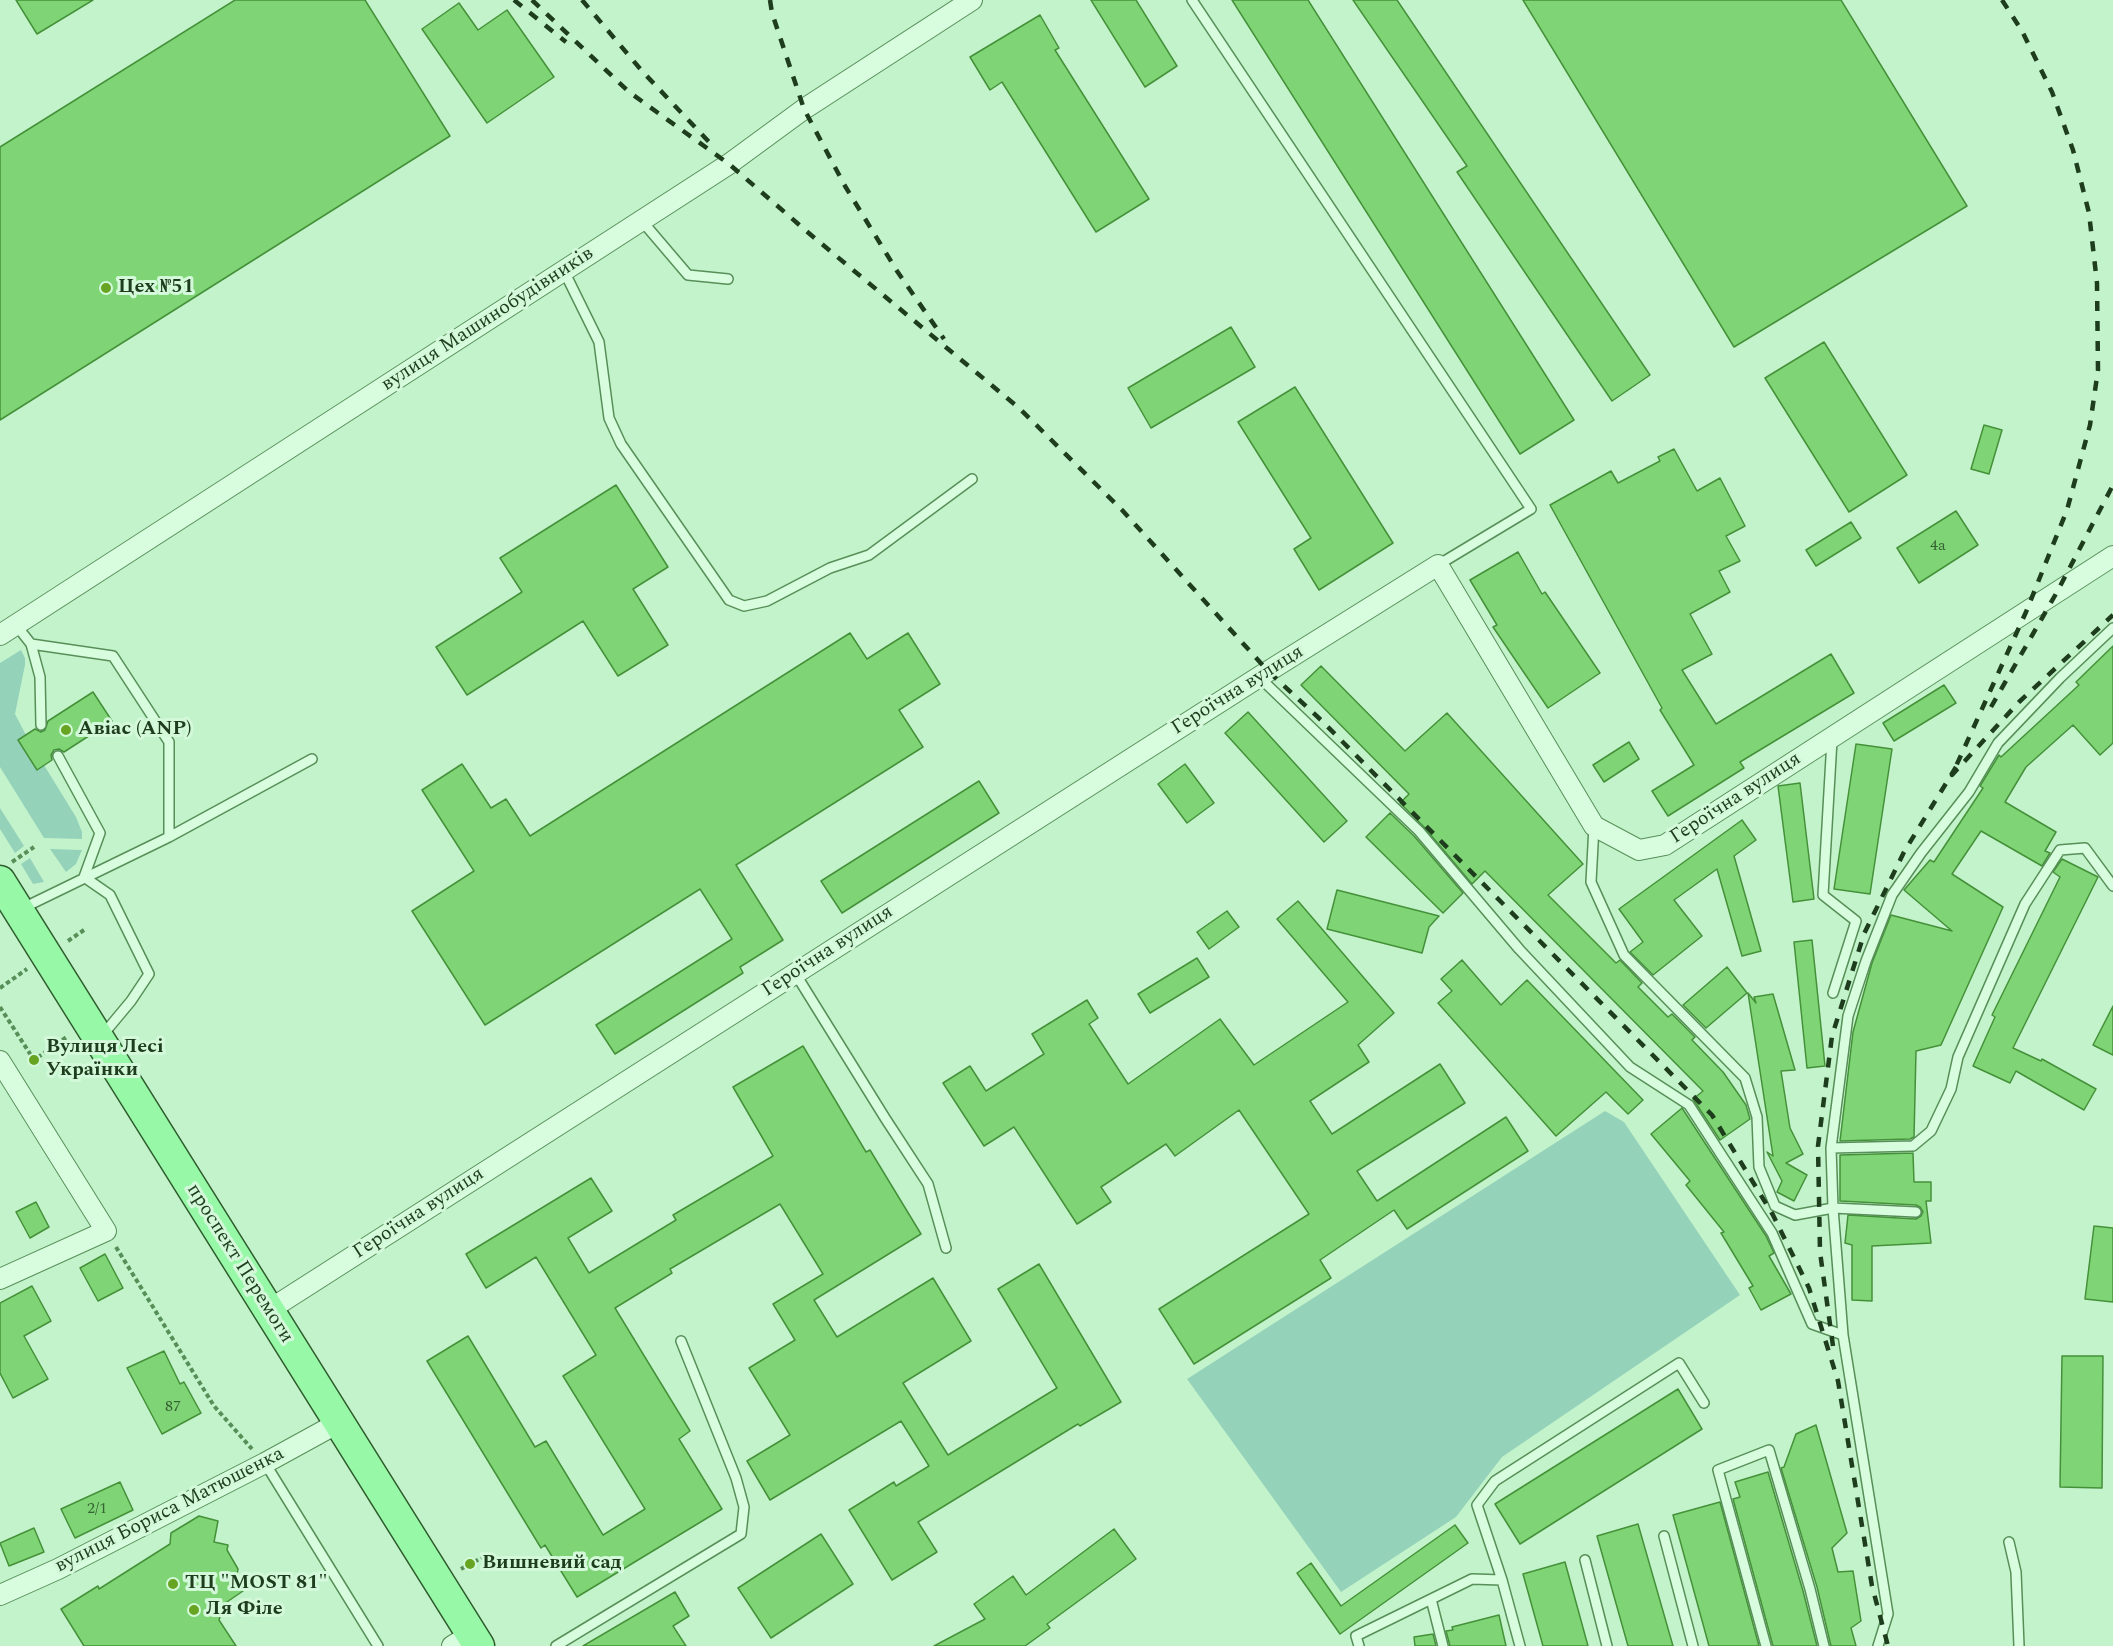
<!DOCTYPE html>
<html>
<head>
<meta charset="utf-8">
<style>
  body { margin:0 }
  canvas { display:block; background:#c3f3cb }
</style>
</head>
<body>
<canvas width="2113" height="1646"></canvas>
<script>
const ctx = document.querySelector('canvas').getContext('2d');
ctx.lineJoin = 'round';
function fill(path, color) { ctx.fillStyle = color; ctx.fill(path, 'evenodd'); }
const toPath = rows => new Path2D(rows.map(r => 'M' + r).join(''));
function stroke(path, color, width, dash) { ctx.strokeStyle = color; ctx.lineWidth = width; ctx.lineCap = dash ? 'butt' : 'round'; ctx.setLineDash(dash || []); ctx.stroke(path); }
function write(font, color, halo, rows, align = 'center') {
  ctx.font = font + ' Spectral,serif'; ctx.lineWidth = 6; ctx.setLineDash([]); ctx.textBaseline = 'middle'; ctx.strokeStyle = halo; ctx.fillStyle = color; for (const [text, x, y, turn = 0] of rows) {
    ctx.save(); ctx.translate(x, y); ctx.rotate((+turn || 0) * Math.PI / 180); ctx.textAlign = isNaN(turn) ? turn : align; if (halo) ctx.strokeText(text, 0, 0); ctx.fillText(text, 0, 0); ctx.restore();
  }
}
fill(toPath([
  [21,650,25,658,25,665,15,714,26,735,18,740,37,769,44,765,76,817,82,832,82,839,44,838,0,767,0,663],
  [0,808,24,846,15,853,0,829],
  [50,849,82,850,76,864,66,872],
  [30,858,44,882,33,884,21,864],
  [1605,1111,1624,1122,1740,1295,1502,1457,1456,1517,1341,1592,1187,1379]
]), '#95d2ba');
const building = toPath([
  [16,0,93,0,37,34,16,0],
  [235,0,365,0,450,136,0,420,0,147,235,0],
  [1091,0,1136,0,1177,66,1145,87,1091,0],
  [1232,0,1308,0,1574,420,1520,454,1232,0],
  [1353,0,1397,0,1650,375,1612,401,1457,172,1467,166,1353,0],
  [1523,0,1841,0,1967,206,1734,347,1523,0],
  [459,3,478,30,507,10,554,77,487,123,422,29,459,3],
  [1040,15,1059,48,1055,50,1149,199,1096,232,1002,82,990,90,970,57,1040,15],
  [1231,327,1255,367,1151,428,1128,388,1231,327],
  [1824,342,1907,475,1849,512,1765,378,1824,342],
  [1295,387,1393,543,1319,590,1294,549,1311,538,1238,422,1295,387],
  [1984,425,2002,430,1989,474,1971,469,1984,425],
  [1674,449,1697,491,1720,478,1745,526,1726,536,1740,561,1719,571,1730,592,1690,614,1712,654,1682,670,1716,724,1831,654,1854,693,1740,762,1744,768,1668,816,1652,791,1694,765,1660,710,1662,708,1550,505,1611,471,1618,483,1660,461,1658,457,1674,449],
  [616,485,668,567,633,589,668,645,618,676,583,621,467,695,436,647,522,592,500,558,616,485],
  [1956,511,1978,545,1919,583,1897,548,1956,511],
  [1851,522,1861,538,1816,566,1806,550,1851,522],
  [1518,552,1542,594,1545,592,1600,673,1548,708,1493,627,1497,625,1470,580,1518,552],
  [850,633,867,659,908,633,940,684,899,710,923,747,736,865,783,940,740,967,743,973,615,1054,596,1025,732,939,700,889,485,1025,412,911,474,871,422,790,462,764,491,808,506,799,530,836,850,633],
  [2113,646,2113,743,2100,755,2073,725,2026,767,2005,802,2056,832,2045,851,2050,853,2042,866,1981,831,1952,874,2003,907,1941,1045,1916,1051,1914,1137,1910,1139,1840,1141,1853,1032,1872,963,1891,915,1952,931,1904,890,1930,860,1934,862,1983,788,1980,786,1999,755,2001,757,2079,685,2076,682,2113,646],
  [1321,666,1405,751,1447,713,1583,864,1548,895,1616,963,1620,960,1642,983,1638,987,1668,1017,1672,1014,1695,1037,1692,1040,1723,1072,1746,1105,1750,1119,1720,1140,1693,1099,1703,1091,1485,871,1472,884,1424,827,1400,803,1409,794,1301,685,1321,666],
  [1944,685,1956,703,1894,741,1883,723,1944,685],
  [93,692,112,721,64,752,59,749,54,750,51,755,52,760,37,770,18,740,35,729,41,732,45,730,48,721,93,692],
  [1248,712,1347,821,1324,842,1225,733,1248,712],
  [1629,742,1639,759,1604,782,1593,765,1629,742],
  [1856,744,1892,749,1870,894,1834,889,1856,744],
  [1185,764,1214,803,1187,823,1158,784,1185,764],
  [979,781,999,813,842,913,821,881,979,781],
  [1800,783,1814,899,1793,902,1778,786,1800,783],
  [1390,813,1414,836,1463,893,1443,913,1366,837,1390,813],
  [1742,820,1756,840,1734,856,1761,951,1742,956,1717,869,1674,900,1702,936,1653,975,1630,952,1643,942,1619,909,1742,820],
  [2062,859,2098,877,2013,1048,2041,1061,2042,1059,2096,1089,2084,1110,2016,1071,2010,1083,1973,1066,1995,1017,1992,1015,2060,877,2053,872,2062,859],
  [1337,890,1439,916,1429,927,1422,953,1327,929,1337,890],
  [1298,901,1394,1013,1358,1045,1369,1062,1310,1101,1332,1134,1440,1064,1465,1103,1357,1171,1377,1201,1506,1117,1528,1151,1407,1229,1394,1210,1320,1260,1331,1278,1194,1364,1159,1309,1309,1214,1239,1110,1175,1156,1166,1144,1101,1187,1111,1202,1077,1224,1014,1127,984,1146,943,1083,970,1066,986,1091,1044,1054,1032,1034,1087,1000,1098,1018,1089,1024,1128,1084,1220,1019,1254,1065,1348,1002,1277,919,1298,901],
  [1227,911,1239,927,1209,949,1197,932,1227,911],
  [1812,940,1825,1066,1807,1068,1794,942,1812,940],
  [1197,958,1209,977,1150,1013,1138,994,1197,958],
  [1462,960,1501,1005,1527,980,1643,1100,1628,1114,1606,1092,1556,1136,1438,1003,1452,991,1441,979,1462,960],
  [1727,967,1747,993,1706,1028,1683,1005,1727,967],
  [1748,993,1756,1003,1754,997,1773,994,1795,1070,1781,1071,1790,1128,1803,1154,1786,1163,1807,1175,1794,1201,1777,1192,1782,1181,1767,1152,1773,1156,1748,993],
  [2113,1006,2113,1055,2093,1045,2113,1006],
  [803,1046,866,1152,870,1150,921,1234,814,1300,837,1337,933,1278,971,1341,903,1383,948,1455,1057,1388,998,1289,1039,1264,1121,1402,1080,1426,1078,1424,918,1522,937,1552,892,1580,849,1510,894,1482,896,1486,929,1466,901,1421,770,1500,747,1461,790,1435,749,1368,795,1340,773,1304,823,1274,780,1204,670,1269,672,1273,615,1308,690,1431,679,1439,722,1509,577,1597,545,1545,541,1548,427,1361,468,1336,535,1447,546,1441,603,1535,645,1509,563,1376,596,1355,536,1257,486,1288,466,1254,591,1178,612,1211,568,1238,589,1273,676,1220,673,1215,773,1156,733,1087,803,1046],
  [1682,1108,1766,1236,1774,1253,1769,1256,1791,1294,1761,1310,1749,1288,1753,1286,1721,1233,1724,1232,1686,1185,1690,1181,1651,1134,1682,1108],
  [1913,1153,1914,1182,1931,1182,1931,1201,1926,1201,1931,1243,1872,1246,1872,1301,1852,1300,1852,1245,1845,1243,1848,1215,1916,1219,1921,1216,1923,1212,1920,1207,1916,1205,1840,1201,1840,1155,1913,1153],
  [36,1202,49,1227,30,1238,16,1212,36,1202],
  [2094,1226,2113,1228,2113,1302,2085,1299,2094,1226],
  [105,1254,123,1288,98,1301,80,1268,105,1254],
  [32,1286,51,1321,24,1336,48,1379,13,1398,0,1373,0,1303,32,1286],
  [164,1351,180,1384,184,1382,201,1413,162,1434,127,1368,164,1351],
  [2062,1356,2103,1356,2102,1488,2060,1487,2062,1356],
  [1678,1389,1702,1429,1520,1544,1495,1504,1678,1389],
  [1816,1425,1847,1533,1832,1548,1838,1572,1853,1571,1861,1621,1851,1628,1856,1646,1831,1646,1817,1587,1781,1468,1784,1467,1796,1434,1816,1425],
  [1768,1472,1803,1591,1817,1646,1773,1646,1733,1499,1740,1497,1735,1482,1768,1472],
  [120,1482,133,1510,75,1538,61,1509,120,1482],
  [1720,1502,1759,1646,1709,1646,1673,1515,1720,1502],
  [199,1516,218,1521,214,1542,228,1545,227,1550,238,1569,236,1580,243,1591,224,1604,219,1620,236,1646,84,1646,61,1609,98,1586,99,1589,170,1544,171,1533,199,1516],
  [1638,1524,1673,1646,1628,1646,1597,1536,1638,1524],
  [1455,1525,1468,1543,1340,1634,1297,1573,1311,1563,1341,1606,1455,1525],
  [34,1528,44,1552,9,1566,0,1543,34,1528],
  [1114,1529,1136,1559,1047,1624,1050,1628,1025,1646,934,1646,985,1619,974,1604,1013,1576,1026,1595,1114,1529],
  [821,1534,853,1584,771,1638,738,1588,821,1534],
  [1565,1562,1588,1646,1543,1646,1523,1574,1565,1562],
  [675,1592,689,1616,673,1626,686,1646,583,1646,675,1592],
  [1499,1615,1506,1646,1450,1646,1446,1631,1453,1630,1452,1627,1499,1615],
  [1433,1634,1436,1646,1415,1646,1414,1637,1433,1634]
]);
fill(building, '#7fd575');
stroke(building, '#45913a', 1.5);
const service = toPath([
  [1192,0,1531,509,1438,565],
  [642,221,688,275,728,279],
  [564,271,599,342,609,418,621,444,729,600,744,606,767,601,830,568,869,555,972,479],
  [16,625,31,644,40,677,41,725],
  [31,644,113,656,169,742,169,837],
  [1259,677,1419,831,1519,949,1630,1067,1689,1105,1772,1233,1812,1324,1843,1335],
  [1832,740,1823,895,1856,921,1833,993],
  [58,756,100,833,84,877],
  [1594,826,1591,882,1624,955,1745,1078,1757,1117,1759,1167,1775,1206,1795,1215,1833,1208,1916,1212],
  [84,877,110,895,149,974,131,1001,101,1037],
  [21,909,169,837,312,759],
  [795,973,885,1118,928,1184,946,1248],
  [1831,1148,1913,1146,1931,1131,1951,1089,1958,1057,2025,904,2060,850,2085,848,2113,886],
  [265,1463,378,1646],
  [1664,1536,1693,1646],
  [2009,1542,2016,1572,2019,1646],
  [1585,1560,1607,1646],
  [1502,1580,1477,1505,1495,1481,1679,1363,1704,1403],
  [1431,1599,1443,1646],
  [556,1646,741,1534,744,1507,736,1478,681,1341],
  [1359,1646,1356,1636,1472,1579,1502,1580,1520,1646],
  [1766,1646,1718,1470,1769,1450,1810,1589,1824,1646],
  [1878,1646,1888,1614,1843,1335,1833,1208,1831,1148,1848,1016,1866,961,1892,895,1921,853,1969,792,1998,743,2060,678,2113,628]
]);
const minor = toPath([
  [0,635,729,164,804,109,972,0],
  [0,1061,106,1231,0,1279],
  [269,1310,1259,677,1438,565,1594,826,1639,850,1665,845,2113,556],
  [0,1595,58,1569,265,1463,338,1423],
  [452,1646,472,1634]
]);
const primary = toPath([
  [0,881,479,1646]
]);
stroke(service, '#578f58', 12);
stroke(minor, '#578f58', 22);
stroke(primary, '#2e5c2c', 33);
stroke(toPath([
  [12,862,34,847],
  [68,941,84,930],
  [0,988,27,969],
  [0,1007,34,1060,68,1036],
  [116,1247,214,1406,252,1449],
  [461,1569,483,1557]
]), '#578f58', 4, [4.5, 3]);
stroke(service, '#d7fcde', 9);
stroke(minor, '#d7fcde', 20);
stroke(primary, '#97f9a8', 30);
stroke(toPath([
  [514,0,566,42],
  [532,0,629,92,729,164,811,235,1019,408,1122,510,1268,671,1321,720,1712,1115,1773,1215,1809,1288,1838,1381,1872,1586,1888,1646],
  [582,0,642,71,709,142],
  [770,0,772,13,804,109,845,186,897,271,944,339],
  [2002,0,2022,31,2052,92,2073,150,2089,213,2097,283,2098,370,2090,425,2067,510,2026,612,1952,775,2019,702,2113,615],
  [1991,707,2057,592,2113,485],
  [1833,1346,1820,1252,1818,1146,1832,1036,1864,934,1904,852,1956,767]
]), '#1e3d1d', 4.5, [10, 10]);
for (const [x, y, r, color] of [
  [106,288,6,"#66a421"],
  [66,730,6,"#66a421"],
  [34,1060,6,"#66a421"],
  [470,1564,6,"#66a421"],
  [173,1584,6,"#66a421"],
  [194,1610,6,"#66a421"]
]) { const dot = new Path2D(); dot.arc(x, y, r, 0, 2 * Math.PI); ctx.fillStyle = color; ctx.fill(dot); stroke(dot, '#d3f9da', 2); }
write('16px', '#366333', null, [
  ["4а",1938,547],
  ["87",173,1408],
  ["2/1",97,1510]
]);
write('bold 20px', '#1e3d1d', '#d3f9da', [
  ["Цех №51",118,288],
  ["Авіас (ANP)",78,730],
  ["Вулиця Лесі",46,1048],
  ["Українки",46,1071],
  ["Вишневий сад",482,1564],
  ["ТЦ \"MOST 81\"",185,1584],
  ["Ля Філе",206,1610]
], 'left');
write('20px', '#1e3d1d', '#d3f9da', [
  ["вулиця Машинобудівників",488,320,-33],
  ["Героїчна вулиця",1238,691,-32],
  ["Героїчна вулиця",1736,799,-33],
  ["Героїчна вулиця",828,952,-33],
  ["Героїчна вулиця",419,1214,-33],
  ["проспект Перемоги",239,1264,58],
  ["вулиця Бориса Матюшенка",170,1511,-27]
]);
</script>
</body>
</html>
